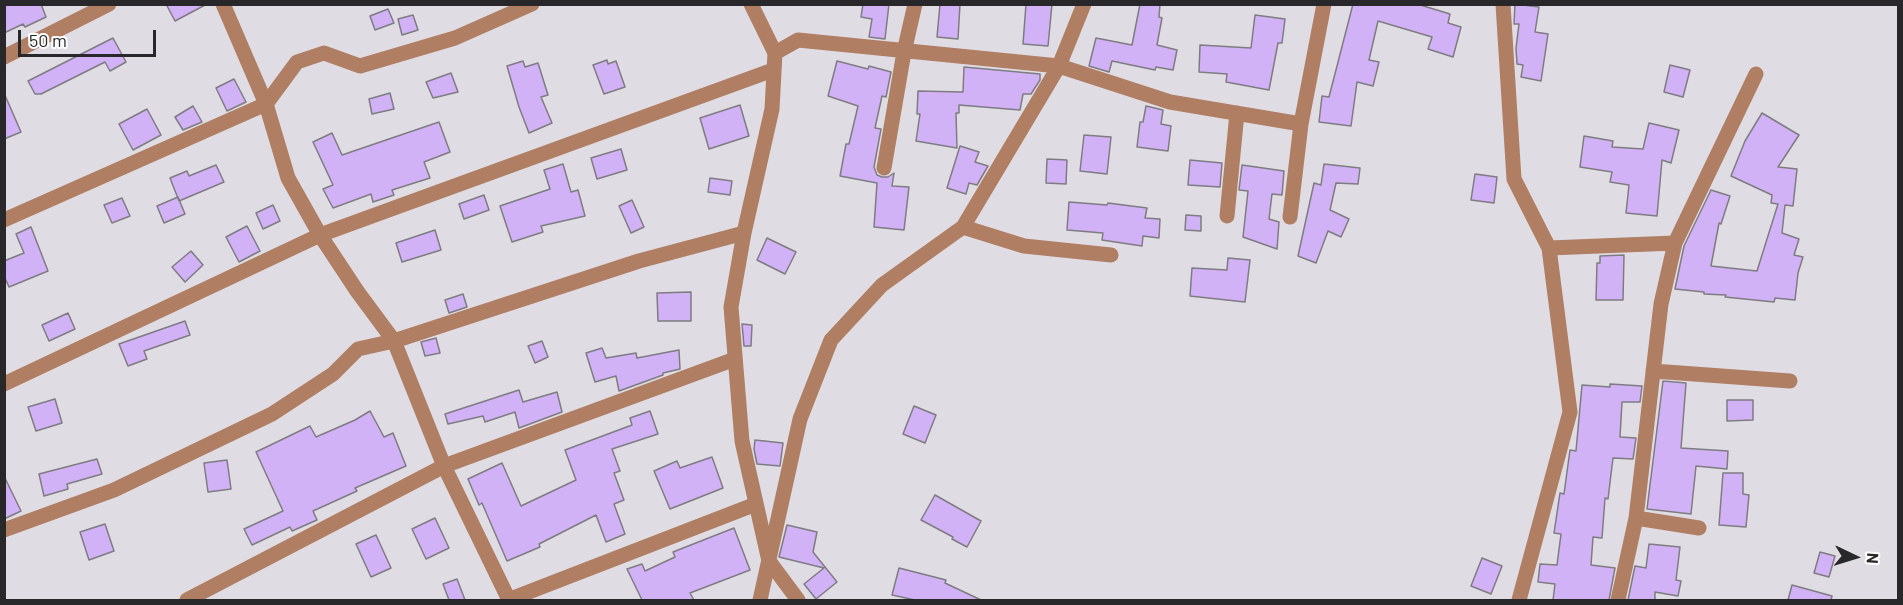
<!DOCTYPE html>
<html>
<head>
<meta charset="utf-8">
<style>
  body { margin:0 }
  #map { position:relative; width:1903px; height:605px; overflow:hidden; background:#dfdde3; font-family:Barlow,sans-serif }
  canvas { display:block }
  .frame { position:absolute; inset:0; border:6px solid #282729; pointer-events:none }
  .north { position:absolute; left:1825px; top:527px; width:60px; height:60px; -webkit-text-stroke:4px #fff; paint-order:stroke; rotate:94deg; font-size:16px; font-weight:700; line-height:24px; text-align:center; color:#282729 }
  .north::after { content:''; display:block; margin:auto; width:21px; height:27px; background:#282729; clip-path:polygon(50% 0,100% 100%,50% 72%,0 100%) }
  .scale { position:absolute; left:18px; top:30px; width:138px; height:27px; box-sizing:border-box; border:3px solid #282729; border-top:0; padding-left:8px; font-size:18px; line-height:21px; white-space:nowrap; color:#282729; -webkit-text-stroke:4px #fff; paint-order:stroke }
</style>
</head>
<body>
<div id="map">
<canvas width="1903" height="605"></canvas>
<div class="frame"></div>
<div class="north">N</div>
<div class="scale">50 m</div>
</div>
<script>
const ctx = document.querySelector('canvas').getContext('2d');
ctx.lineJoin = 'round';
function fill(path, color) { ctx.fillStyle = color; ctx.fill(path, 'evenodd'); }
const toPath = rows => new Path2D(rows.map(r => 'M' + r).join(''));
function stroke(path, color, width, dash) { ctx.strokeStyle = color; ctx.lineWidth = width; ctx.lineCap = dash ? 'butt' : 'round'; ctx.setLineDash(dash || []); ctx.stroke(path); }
const building = toPath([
  [4,4,41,4,46,17,25,27,23,24,4,33,4,4],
  [166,4,207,4,175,21,166,4],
  [863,4,889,4,885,39,869,37,872,19,861,17,863,4],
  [940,4,960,4,958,39,937,37,940,4],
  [1026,4,1052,4,1048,46,1023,44,1026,4],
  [1140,4,1160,4,1159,17,1162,18,1157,45,1177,50,1173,70,1156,67,1155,70,1112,61,1109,72,1089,66,1096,38,1132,45,1140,4],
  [1353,4,1417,4,1450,14,1448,23,1461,27,1453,57,1428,49,1432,37,1378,21,1369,60,1379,62,1373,86,1357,82,1351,126,1319,122,1322,96,1329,97,1353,4],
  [1515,4,1539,7,1535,32,1548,34,1541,81,1521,77,1523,65,1517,64,1516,48,1519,24,1514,24,1515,4],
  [388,9,394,23,375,30,370,16,388,9],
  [413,15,418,30,402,35,398,19,413,15],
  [1255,15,1285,19,1282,43,1278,43,1269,90,1226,82,1227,74,1199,72,1200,45,1251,48,1255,15],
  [113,38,126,62,110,71,105,62,41,94,35,94,28,81,113,38],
  [607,60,608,64,616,61,625,87,604,94,593,65,607,60],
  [523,61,525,67,538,63,548,95,541,97,552,123,529,133,519,107,507,66,523,61],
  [837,61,868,69,869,66,891,72,886,97,882,96,875,128,881,129,874,167,877,175,882,177,888,177,894,173,892,186,909,187,904,230,874,227,877,183,840,176,846,144,849,144,858,106,828,96,837,61],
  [1670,65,1690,70,1683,97,1664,92,1670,65],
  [964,67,1040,74,1040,80,1031,94,1023,94,1020,110,959,105,959,113,956,113,957,148,916,141,920,114,917,114,918,91,963,92,964,67],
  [451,73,458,92,433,98,426,82,451,73],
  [234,79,246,102,227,111,216,88,234,79],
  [4,93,21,132,4,139,4,93],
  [390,93,394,109,372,114,369,99,390,93],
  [740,105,749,136,709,149,700,118,740,105],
  [193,106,202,122,183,130,175,117,193,106],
  [1146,106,1163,110,1161,124,1171,126,1168,151,1137,147,1140,122,1143,122,1146,106],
  [147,109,161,135,133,150,119,124,147,109],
  [1762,113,1799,135,1778,167,1797,169,1793,206,1785,205,1782,233,1799,239,1794,255,1803,257,1798,273,1795,300,1775,298,1774,302,1725,297,1726,295,1704,294,1704,292,1675,289,1684,246,1711,190,1730,196,1721,224,1719,223,1711,266,1757,271,1778,204,1771,203,1772,195,1731,176,1745,141,1762,113],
  [439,122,450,152,424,162,430,178,392,190,394,195,373,202,371,194,333,208,323,189,333,185,313,142,332,133,342,155,439,122],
  [1649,123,1679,130,1671,163,1662,160,1657,216,1626,213,1629,185,1610,182,1612,172,1580,167,1584,136,1613,141,1612,147,1643,149,1649,123],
  [1084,135,1111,137,1107,174,1080,171,1084,135],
  [960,146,979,152,975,162,988,166,977,185,969,183,966,194,947,188,960,146],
  [621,149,627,170,597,179,591,158,621,149],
  [1047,159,1067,160,1066,184,1046,183,1047,159],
  [1190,160,1222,163,1220,187,1188,185,1190,160],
  [563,164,571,192,578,190,585,216,541,226,543,232,512,242,500,206,550,189,544,170,563,164],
  [1324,164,1360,168,1358,184,1336,183,1330,210,1349,219,1341,237,1328,231,1316,263,1298,256,1314,183,1321,185,1324,164],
  [216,165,224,182,179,201,170,178,187,171,189,176,216,165],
  [1242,165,1284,171,1282,195,1272,194,1269,219,1279,222,1277,249,1243,237,1248,191,1239,190,1242,165],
  [1475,174,1497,177,1494,203,1471,200,1475,174],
  [710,178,732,181,730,195,708,192,710,178],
  [484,195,489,210,464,219,459,204,484,195],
  [178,197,185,214,164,223,157,206,178,197],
  [122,198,130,216,112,223,104,205,122,198],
  [632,200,644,227,631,233,619,206,632,200],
  [1069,202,1107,205,1108,203,1147,208,1145,218,1160,219,1159,238,1143,236,1142,246,1102,240,1103,233,1067,230,1069,202],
  [273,205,280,221,263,229,256,213,273,205],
  [1186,215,1201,216,1201,231,1185,230,1186,215],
  [247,226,260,251,239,262,226,237,247,226],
  [31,227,48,271,9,287,4,276,4,261,24,253,16,234,31,227],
  [435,230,441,250,402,262,396,243,435,230],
  [767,238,796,252,785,274,757,260,767,238],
  [191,251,203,265,185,282,172,267,191,251],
  [1624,255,1623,300,1596,300,1597,263,1600,263,1600,256,1624,255],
  [1228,258,1250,260,1245,302,1190,296,1192,268,1227,270,1228,258],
  [691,292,691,321,658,321,657,293,691,292],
  [463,294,467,307,449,313,445,300,463,294],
  [68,313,75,329,49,341,42,325,68,313],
  [185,321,190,335,144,351,147,359,128,366,119,344,185,321],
  [742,324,752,325,751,346,744,346,742,324],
  [436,338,440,353,425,356,421,342,436,338],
  [542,341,548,357,535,363,528,346,542,341],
  [602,348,606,358,636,353,637,358,679,350,680,369,663,373,663,375,619,391,616,376,595,382,586,353,602,348],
  [1663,381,1686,383,1681,448,1728,451,1727,469,1696,466,1691,514,1647,509,1663,381],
  [1610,384,1642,386,1640,402,1622,402,1620,437,1636,438,1633,459,1613,458,1608,499,1605,498,1602,538,1593,537,1591,565,1615,568,1609,600,1553,600,1555,584,1538,582,1540,564,1557,565,1561,534,1554,533,1560,493,1564,494,1570,450,1576,451,1582,385,1610,387,1610,384],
  [519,390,523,402,557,392,562,412,519,428,515,412,485,422,483,416,448,424,445,414,519,390],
  [55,399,62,423,36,431,28,407,55,399],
  [1727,400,1753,400,1753,420,1727,421,1727,400],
  [914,406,936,415,925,443,903,434,914,406],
  [370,411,384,437,393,433,406,466,355,488,357,491,313,511,317,520,292,531,290,527,252,545,244,529,283,511,256,452,310,426,316,437,355,420,370,411],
  [650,411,658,434,612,449,620,471,614,473,624,500,614,504,625,534,606,542,596,515,539,544,540,547,507,561,482,503,479,505,468,479,502,463,521,506,576,480,565,450,632,425,630,418,650,411],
  [755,440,783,443,780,466,757,464,754,449,755,440],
  [712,457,723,488,670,509,654,471,677,461,680,468,712,457],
  [97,459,102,474,67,484,68,489,44,496,39,474,97,459],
  [227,460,231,489,208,492,204,463,227,460],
  [1723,473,1743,473,1743,494,1749,495,1746,527,1719,525,1723,473],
  [4,476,21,511,4,519,4,476],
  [935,495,981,521,967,547,952,539,953,537,921,520,935,495],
  [435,518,449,548,426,559,412,529,435,518],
  [105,524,114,551,89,560,80,532,105,524],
  [787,525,817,532,813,552,837,582,816,599,804,584,824,568,779,557,787,525],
  [734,528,750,570,690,593,694,600,642,600,627,569,642,564,645,571,675,557,673,552,734,528],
  [376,535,391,568,371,577,356,544,376,535],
  [1649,544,1680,547,1676,580,1681,581,1678,596,1655,592,1655,600,1628,600,1635,566,1646,568,1649,544],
  [1820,552,1835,556,1829,577,1814,573,1820,552],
  [1482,558,1502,566,1491,594,1471,586,1482,558],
  [899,568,946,580,945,583,981,600,915,600,892,595,899,568],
  [457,579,465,600,449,600,443,584,457,579],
  [1792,585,1832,596,1831,600,1788,600,1792,585]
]);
fill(building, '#d2b2f7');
stroke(building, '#7e7c81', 1.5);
stroke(toPath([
  [223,4,266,104,288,178,320,235,357,291,394,341,444,466,509,600],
  [751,4,775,53,772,109,744,233,731,307,742,441,769,561,798,600],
  [1503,4,1514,179,1549,248,1570,412,1519,600],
  [775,53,798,40,1059,66,1170,102,1301,124,1324,4],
  [4,57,109,4],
  [884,168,904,52,915,4],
  [1227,216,1237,113],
  [1290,217,1301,124],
  [4,220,266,104,297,62,324,53,360,66,455,38,532,4],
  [963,227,1024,246,1111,255],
  [1549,248,1675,243],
  [1653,371,1790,381],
  [4,384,320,235,773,70],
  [1636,518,1699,528],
  [4,530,114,490,272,414,333,374,358,349,394,341,639,261,744,233],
  [187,600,444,466,735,359],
  [508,600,756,504],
  [760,600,800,419,831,340,882,285,963,227,1059,66,1084,4],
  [1618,600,1636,518,1661,304,1675,243,1756,74]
]), '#af7e63', 15);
</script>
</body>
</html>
